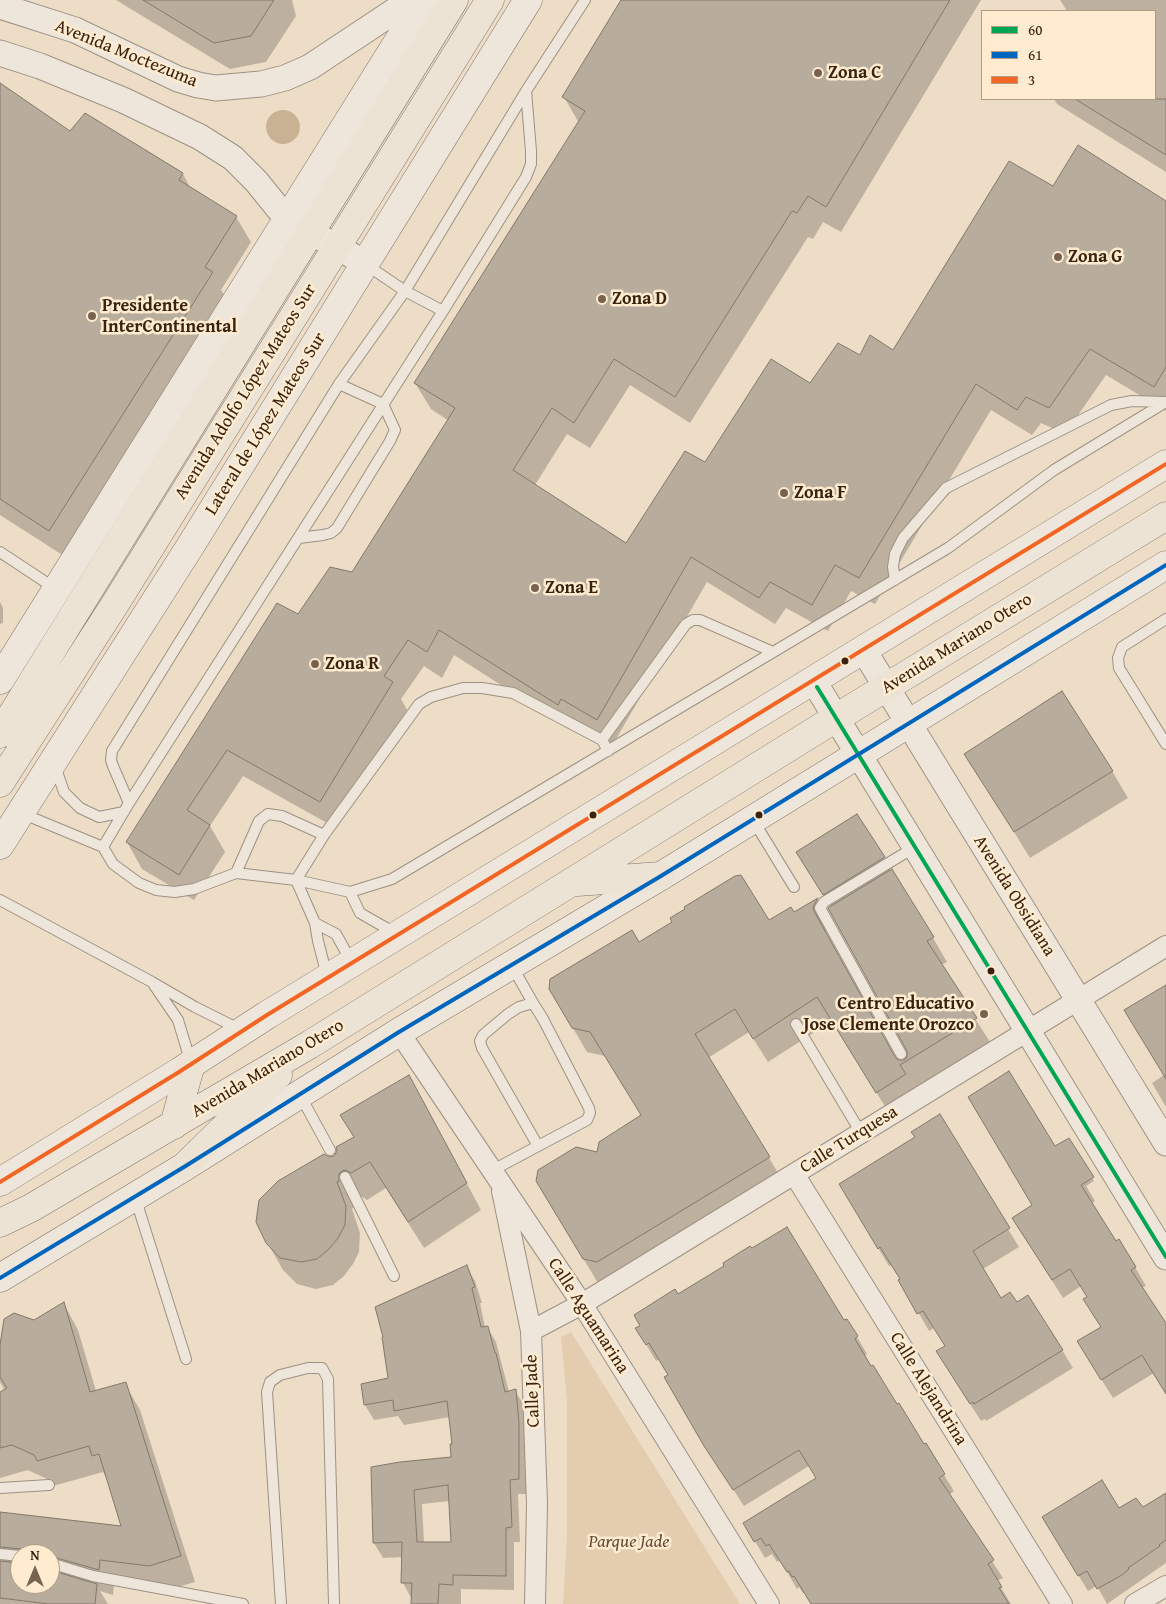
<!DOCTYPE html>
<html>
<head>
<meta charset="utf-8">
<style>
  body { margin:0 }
  #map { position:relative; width:1166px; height:1604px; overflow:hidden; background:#edddc7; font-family:"Gentium Book Plus",serif }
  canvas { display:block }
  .legend { position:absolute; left:981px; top:10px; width:175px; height:90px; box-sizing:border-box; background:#feebd0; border:1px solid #af9b83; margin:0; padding:6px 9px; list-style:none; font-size:15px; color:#392210 }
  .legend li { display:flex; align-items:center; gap:10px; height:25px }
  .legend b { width:25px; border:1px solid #af9b83 }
  .north { position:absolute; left:10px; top:1544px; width:50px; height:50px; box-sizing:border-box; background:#feebd0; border:1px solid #af9b83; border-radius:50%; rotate:0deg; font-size:14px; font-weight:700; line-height:20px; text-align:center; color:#392210 }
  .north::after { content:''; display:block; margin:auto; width:18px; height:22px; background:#786350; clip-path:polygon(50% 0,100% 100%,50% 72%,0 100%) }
</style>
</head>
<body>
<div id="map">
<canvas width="1166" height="1604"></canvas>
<ul class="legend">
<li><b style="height:6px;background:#00a651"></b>60</li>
<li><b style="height:6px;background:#0065bd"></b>61</li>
<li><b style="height:6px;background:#f26522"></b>3</li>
</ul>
<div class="north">N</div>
</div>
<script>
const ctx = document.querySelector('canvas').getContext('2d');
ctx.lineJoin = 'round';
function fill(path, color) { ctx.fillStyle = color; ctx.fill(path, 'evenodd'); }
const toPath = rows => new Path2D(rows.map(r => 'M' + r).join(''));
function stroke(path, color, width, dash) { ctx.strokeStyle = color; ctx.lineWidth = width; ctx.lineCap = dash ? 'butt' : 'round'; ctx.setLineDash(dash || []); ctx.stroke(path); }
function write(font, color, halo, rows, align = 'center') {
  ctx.font = font + ' "Gentium Book Plus",serif'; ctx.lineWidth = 5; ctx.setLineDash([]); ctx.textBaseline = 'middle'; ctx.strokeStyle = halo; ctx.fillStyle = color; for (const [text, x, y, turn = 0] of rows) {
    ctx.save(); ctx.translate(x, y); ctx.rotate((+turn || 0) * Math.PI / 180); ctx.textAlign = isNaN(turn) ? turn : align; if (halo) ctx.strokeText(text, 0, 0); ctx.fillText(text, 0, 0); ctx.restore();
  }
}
fill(toPath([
  [571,1332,740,1604,563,1604,567,1537,567,1402,561,1337]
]), '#e4cdaf');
fill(toPath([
  '266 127a17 17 0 1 1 34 0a17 17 0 1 1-34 0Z'
]), '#c9b294');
fill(toPath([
  [116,0,292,0,296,16,266,62,230,69],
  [622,0,981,0,841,232,823,222,813,239,808,237,690,423,630,385,590,448,567,434,535,485,626,544,705,464,810,385,860,357,893,352,1053,188,1166,202,1166,411,1106,375,1065,434,1041,423,1032,435,991,410,875,604,851,591,828,631,786,608,775,624,707,582,612,746,577,724,573,731,454,655,442,678,424,666,401,699,407,710,336,828,243,776,210,826,225,852,194,900,142,869,127,842,298,616,352,573,449,421,431,409,415,383,579,123,564,97],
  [1060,0,1166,0,1166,172,1057,104,1054,99,1155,99,1155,11,1067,11],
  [0,84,70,133,183,174,191,189,236,217,251,242,221,290,227,298,64,556,0,515],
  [0,602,3,608,3,623,0,624],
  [966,754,1112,771,1128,798,1030,858],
  [857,816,933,938,947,962,941,965,990,1042,913,1089,918,1098,891,1116,832,1021,768,1062,749,1032,708,1058,783,1181,598,1283,551,1205,598,1153,642,1116,605,1056,587,1052,564,1013,639,944,769,922,794,914,818,900,831,923,826,932,827,937,897,1061,904,1061,908,1058,908,1050,832,908,809,872],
  [1166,986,1166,1107,1152,1083,1164,1075],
  [424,1103,481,1210,424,1248,386,1188,367,1200,361,1196,354,1200,354,1207,352,1209,360,1233,359,1252,353,1264,344,1276,333,1285,316,1289,297,1284,283,1270,267,1242,329,1158,334,1157],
  [939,1116,1019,1247,983,1269,1001,1299,1016,1303,1062,1350,1073,1368,986,1421,985,1419,981,1421,948,1369,946,1346,934,1328,929,1331,900,1280,901,1279,892,1265,889,1266,851,1203],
  [1055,1148,1083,1163,1094,1181,1086,1186,1095,1201,1091,1204,1115,1242,1135,1267,1146,1286,1141,1288,1166,1326,1166,1392,1154,1373,1113,1398,1089,1360,1102,1328,1088,1297,1081,1286,1063,1298,1024,1236],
  [466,1266,475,1281,482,1303,480,1303,485,1327,487,1327,496,1342,509,1392,515,1391,524,1405,527,1494,518,1494,520,1542,514,1542,514,1590,461,1589,461,1604,413,1604,411,1598,403,1583,403,1557,383,1558,374,1543,373,1468,452,1458,454,1445,450,1417,404,1425,398,1416,374,1420,365,1405,390,1379],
  [450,1501,453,1543,424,1543,422,1504],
  [678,1296,844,1322,847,1320,867,1354,864,1356,924,1445,926,1444,944,1475,954,1491,949,1495,1003,1578,997,1581,1011,1604,812,1604,805,1592,803,1593,799,1587,797,1589,780,1560,777,1562,772,1554,765,1558,744,1523,817,1478,809,1466,744,1506,716,1463,670,1375,660,1359,656,1361,637,1329],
  [64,1304,78,1330,96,1391,125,1384,140,1410,195,1582,164,1591,114,1585,113,1595,100,1591,108,1604,0,1604,0,1513,123,1527,108,1481,103,1472,53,1486,49,1480,28,1470,0,1478,0,1394,5,1391,0,1382,0,1342],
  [20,1554,50,1554,50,1584,20,1584],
  [1166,1494,1166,1563,1107,1604,1097,1586,1088,1591,1052,1532,1119,1509,1142,1509]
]), '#0003');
const building = toPath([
  [143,0,274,0,251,36,214,43,143,0],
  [621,0,950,0,826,207,808,196,797,213,792,211,675,397,614,359,574,423,552,408,513,470,626,543,685,451,705,462,771,359,810,383,838,343,860,355,870,335,893,350,1009,161,1053,186,1078,145,1166,201,1166,367,1154,387,1090,349,1049,408,1026,397,1017,410,976,384,859,578,835,565,812,605,770,582,759,598,691,557,597,720,561,699,558,705,439,630,427,652,408,640,384,676,393,682,320,802,227,750,187,810,210,825,179,875,126,842,277,603,298,614,330,567,352,572,455,408,414,383,585,111,562,97,621,0],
  [0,83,70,131,85,113,183,173,179,180,237,216,205,267,213,272,49,531,0,499,0,83],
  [1075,99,1166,99,1166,155,1075,99],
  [1062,691,1113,771,1014,832,964,754,1062,691],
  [857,814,885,857,823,895,796,852,857,814],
  [892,869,934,937,927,941,977,1018,900,1065,906,1074,876,1093,817,997,753,1039,735,1009,695,1034,770,1157,597,1262,583,1259,536,1181,538,1170,576,1147,597,1152,599,1142,641,1115,590,1032,572,1028,549,989,550,979,632,930,639,942,672,922,670,918,685,909,684,907,735,876,741,875,769,920,791,907,794,912,818,898,813,907,814,911,895,1057,898,1060,904,1060,907,1057,907,1051,828,908,892,869],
  [1166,985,1166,1079,1124,1010,1166,985],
  [1009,1071,1055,1146,1069,1138,1094,1177,1081,1185,1116,1241,1119,1239,1136,1267,1131,1270,1166,1323,1166,1394,1142,1355,1101,1380,1077,1341,1101,1327,1083,1299,1087,1297,1070,1269,1052,1280,1012,1218,1032,1205,968,1097,1009,1071],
  [409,1075,467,1183,408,1222,370,1162,351,1173,346,1170,342,1171,339,1174,339,1181,337,1182,346,1206,345,1225,338,1238,329,1249,317,1259,301,1262,280,1258,266,1243,256,1222,259,1200,278,1181,324,1154,329,1157,334,1156,337,1151,336,1147,354,1137,340,1115,409,1075],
  [940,1114,1010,1228,973,1251,1001,1298,1010,1292,1017,1302,1028,1295,1063,1350,974,1404,973,1402,970,1404,936,1351,945,1346,923,1311,917,1314,898,1280,900,1279,880,1247,878,1249,839,1184,915,1137,911,1132,940,1114],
  [787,1227,844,1320,847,1319,858,1336,855,1339,871,1366,873,1365,897,1404,899,1403,924,1444,926,1443,945,1474,939,1478,994,1560,988,1564,1002,1587,999,1588,1009,1604,811,1604,794,1576,792,1577,789,1571,787,1572,769,1544,766,1546,761,1538,754,1542,743,1523,816,1478,799,1450,733,1490,704,1446,664,1377,668,1375,649,1343,646,1345,635,1328,640,1326,634,1315,675,1289,678,1294,724,1266,723,1263,750,1246,752,1248,787,1227],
  [467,1265,475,1287,472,1288,481,1327,488,1326,495,1353,496,1353,505,1392,516,1389,519,1423,519,1479,510,1480,512,1527,506,1528,506,1576,453,1575,453,1585,439,1584,438,1604,411,1604,412,1583,401,1583,402,1542,373,1543,371,1467,400,1462,451,1457,450,1444,452,1444,447,1401,394,1411,393,1400,364,1405,361,1384,388,1378,382,1337,383,1337,375,1307,467,1265],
  [448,1485,451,1542,417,1542,414,1490,448,1485],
  [64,1302,90,1392,126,1382,181,1556,149,1566,100,1560,99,1570,50,1556,50,1554,26,1554,21,1549,0,1547,0,1512,121,1526,99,1454,92,1456,89,1446,37,1461,34,1455,12,1445,0,1448,0,1392,7,1388,0,1377,0,1345,4,1319,14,1313,34,1320,64,1302],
  [1102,1480,1119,1508,1136,1498,1143,1507,1166,1493,1166,1540,1159,1545,1160,1546,1128,1568,1129,1569,1122,1575,1097,1589,1087,1571,1078,1576,1042,1517,1102,1480],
  [0,1561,20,1563,20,1584,50,1584,50,1570,97,1584,95,1604,49,1604,0,1598,0,1561]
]);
fill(building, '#b8ac9c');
stroke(building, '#83776a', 1);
const service = toPath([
  [365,264,405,291,443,311,129,803,103,847,113,864,139,883,156,890,175,892,194,889,236,873,296,880,350,892,392,879,948,548,1054,470,1166,402],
  [443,311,526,177,531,164,531,151,526,91,585,0],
  [299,538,323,535,331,533,337,528,390,441,395,430,383,404,339,384],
  [0,552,56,589],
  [895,580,893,567,895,554,903,538,946,488,1111,405,1132,401,1165,402],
  [1166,619,1122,647,1118,658,1119,668,1166,744],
  [602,740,686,624,693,620,700,620,773,652],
  [55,766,64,792,80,808,99,817,124,812],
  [129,803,113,766,111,760,112,751,339,384,405,291,526,91],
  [21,813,103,847],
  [753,820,794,887],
  [236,873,259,821,268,814,282,816,324,835],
  [350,892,360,913,395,933],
  [0,900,152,982,195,1007,239,1029],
  [315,923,336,934,352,963],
  [512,966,533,1003],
  [327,976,318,941,315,923,296,880,324,835,419,704,431,697,463,688,482,688,513,693,602,740,608,751],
  [154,985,178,1020,191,1063],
  [796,1024,861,1133],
  [901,1054,820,908,824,902,915,847],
  [300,1095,330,1150],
  [493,1170,538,1146,587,1120,590,1113,589,1108,543,1019,533,1003,519,1007,508,1014,483,1035,480,1041,482,1048,538,1146],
  [345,1177,394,1276],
  [135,1197,186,1359],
  [0,1488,49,1485],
  [0,1554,20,1556],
  [50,1563,93,1576,243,1604],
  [281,1604,267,1392,270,1382,280,1375,308,1368,322,1368,328,1379,334,1604]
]);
const minor = toPath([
  [399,1032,582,1304,769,1604],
  [794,1174,1062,1604],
  [502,1191,531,1331,537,1504,535,1604],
  [531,1331,582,1304,1166,946],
  [1135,1604,1166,1586]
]);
const tertiary = toPath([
  [0,6,75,30,178,79,198,85,216,88,261,84,285,78,310,67,411,0],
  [0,53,40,66,123,100,200,137,233,158,256,181,286,218,365,263],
  [863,649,1166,1143],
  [813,680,1166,1257]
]);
const secondary = toPath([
  [0,680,424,0],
  [0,845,191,545,528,0],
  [0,1182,179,1072,267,1015,1166,464],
  [0,1278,184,1167,399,1032,661,876,1166,565]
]);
const primary = toPath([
  [0,734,454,0],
  [0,783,117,601,490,0],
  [577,882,661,876],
  [174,1125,191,1064],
  [184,1167,278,1075],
  [0,1223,31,1208,309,1045,836,718,1166,516]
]);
stroke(service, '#9c9182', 12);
stroke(minor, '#9c9182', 22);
stroke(tertiary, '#9c9182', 27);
stroke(secondary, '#83776a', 29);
stroke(primary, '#83776a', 29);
stroke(service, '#efe6db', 10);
stroke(minor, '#efe6db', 20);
stroke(tertiary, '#efe6db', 25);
stroke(secondary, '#efe6db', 28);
stroke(primary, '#ece3d5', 28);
stroke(toPath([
  [817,687,1166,1257]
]), '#00a651', 4);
stroke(toPath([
  [0,1278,184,1167,399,1032,661,876,1166,565]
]), '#0065bd', 4);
stroke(toPath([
  [0,1182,179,1072,267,1015,1166,464]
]), '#f26522', 4);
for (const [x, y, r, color] of [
  [818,73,5,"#786350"],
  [1058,257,5,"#786350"],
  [602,299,5,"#786350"],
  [92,316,5,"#786350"],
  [784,493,5,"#786350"],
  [535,588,5,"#786350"],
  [845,661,4.5,"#392210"],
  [315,664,5,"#786350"],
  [593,815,4.5,"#392210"],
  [759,815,4.5,"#392210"],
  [991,971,4.5,"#392210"],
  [984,1014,5,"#786350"]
]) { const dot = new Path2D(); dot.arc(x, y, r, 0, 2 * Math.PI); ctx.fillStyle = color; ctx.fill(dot); stroke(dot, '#feebd0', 2); }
write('18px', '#392210', '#feebd0', [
  ["Avenida Moctezuma",126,54,22],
  ["Avenida Adolfo López Mateos Sur",246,392,-58],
  ["Lateral de López Mateos Sur",266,424,-58],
  ["Avenida Mariano Otero",957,644,-32],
  ["Avenida Obsidiana",1014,896,58],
  ["Avenida Mariano Otero",268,1069,-31],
  ["Calle Turquesa",849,1140,-32],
  ["Calle Aguamarina",588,1316,57],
  ["Calle Alejandrina",928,1389,58],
  ["Calle Jade",533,1391,-92]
]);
write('bold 18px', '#392210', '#feebd0', [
  ["Zona C",828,73],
  ["Zona G",1068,257],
  ["Zona D",612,299],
  ["Presidente",102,306],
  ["InterContinental",102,327],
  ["Zona F",794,493],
  ["Zona E",545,588],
  ["Zona R",325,664],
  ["Centro Educativo",974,1004,"right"],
  ["Jose Clemente Orozco",974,1025,"right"]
], 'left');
write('italic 18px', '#624a33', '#feebd0', [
  ["Parque Jade",629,1542]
]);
</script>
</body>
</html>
